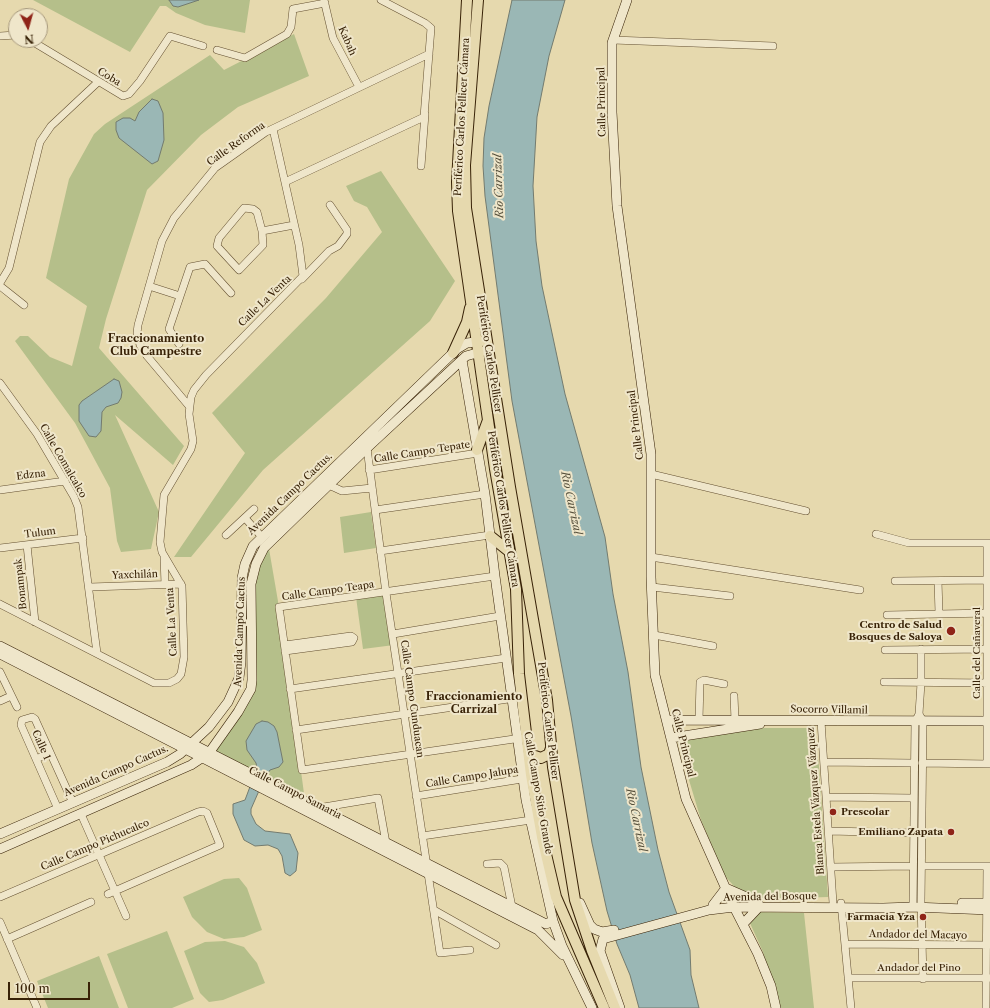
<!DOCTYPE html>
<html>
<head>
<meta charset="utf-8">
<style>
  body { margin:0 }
  #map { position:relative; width:990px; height:1008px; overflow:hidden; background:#e6d9ae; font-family:"Libre Caslon Text",serif }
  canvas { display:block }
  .north { position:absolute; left:8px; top:8px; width:40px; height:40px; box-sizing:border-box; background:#efe6ca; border:1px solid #a6987c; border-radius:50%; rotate:174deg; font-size:11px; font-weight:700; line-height:16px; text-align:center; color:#382207 }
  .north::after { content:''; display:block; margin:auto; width:14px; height:18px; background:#8f2418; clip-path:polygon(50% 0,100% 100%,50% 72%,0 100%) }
  .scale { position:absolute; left:8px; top:982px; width:82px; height:18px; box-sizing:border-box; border:2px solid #382207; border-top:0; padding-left:5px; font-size:12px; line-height:14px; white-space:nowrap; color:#382207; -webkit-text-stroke:3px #efe6ca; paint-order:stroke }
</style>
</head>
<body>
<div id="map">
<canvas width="990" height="1008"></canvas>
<div class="north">N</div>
<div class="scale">100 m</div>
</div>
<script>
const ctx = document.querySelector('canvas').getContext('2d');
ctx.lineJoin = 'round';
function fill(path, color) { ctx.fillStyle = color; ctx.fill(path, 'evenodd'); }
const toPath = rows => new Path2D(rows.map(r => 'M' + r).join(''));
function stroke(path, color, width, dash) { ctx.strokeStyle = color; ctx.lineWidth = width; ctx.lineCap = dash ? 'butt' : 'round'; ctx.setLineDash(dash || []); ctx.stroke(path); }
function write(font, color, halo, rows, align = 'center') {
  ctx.font = font + ' "Libre Caslon Text",serif'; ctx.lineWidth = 4; ctx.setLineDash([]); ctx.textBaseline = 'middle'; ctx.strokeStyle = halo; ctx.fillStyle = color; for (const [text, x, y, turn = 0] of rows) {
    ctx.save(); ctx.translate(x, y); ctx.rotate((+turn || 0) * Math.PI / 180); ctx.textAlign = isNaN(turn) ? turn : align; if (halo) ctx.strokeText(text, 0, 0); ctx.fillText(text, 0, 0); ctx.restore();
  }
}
fill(toPath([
  [33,0,250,0,245,33,205,25,176,13,166,6,160,6,130,52],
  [294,34,309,76,238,107,201,135,147,190,106,319,99,348,184,446,173,465,115,415,159,512,151,549,121,552,117,541,110,488,75,423,15,341,20,336,28,336,50,357,72,366,87,306,46,278,69,179,94,134,105,124,210,55,224,70],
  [381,171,455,281,430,321,263,470,191,557,174,557,245,453,212,413,326,298,382,232,367,207,354,201,346,186],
  [371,512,376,548,344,553,340,517],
  [268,543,279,607,305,801,209,753,248,695,251,591],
  [386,593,394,645,363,649,356,597],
  [764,728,814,728,819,766,828,897,764,899,740,893,724,875,701,820,677,740],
  [239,878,247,888,262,930,244,937,224,939,207,932,192,917,183,897,224,879],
  [757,912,804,913,814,1008,778,1008,763,952,749,921],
  [167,931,194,999,172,1008,128,1008,107,954],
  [225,941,244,947,257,963,265,983,223,1000,209,1002,200,993,184,951,205,942],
  [99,956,119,1008,48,1008,37,981]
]), '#b5bf8a');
const water = toPath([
  [169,0,199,0,178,7,173,6,169,0],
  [512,0,565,0,549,56,537,117,533,186,536,241,542,286,565,394,605,537,613,594,628,672,641,767,658,850,669,892,690,950,691,975,699,1008,639,1008,630,975,617,944,607,911,592,843,571,716,512,401,485,196,483,166,484,138,489,106,512,0],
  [152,99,158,101,163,113,164,140,158,161,152,164,119,138,116,130,116,122,123,118,130,118,135,121,139,112,152,99],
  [114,379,119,381,122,392,121,398,118,403,106,407,102,412,101,431,96,437,89,436,79,421,79,405,82,401,114,379],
  [262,721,268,722,274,726,277,732,283,762,279,767,270,770,265,777,251,809,251,814,256,824,265,831,290,834,298,853,296,871,290,876,285,873,282,856,278,849,268,845,255,846,244,840,233,814,233,804,245,800,257,768,256,763,247,750,246,741,256,724,262,721]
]);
fill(water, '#9ab7b5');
stroke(water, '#737b6f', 1);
const street = toPath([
  [324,0,333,38,359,87],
  [0,36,16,35],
  [30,40,123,96,129,94,140,81,170,36,203,46],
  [613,40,773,46],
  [217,50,245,58,287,34,291,27,293,9,325,3],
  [421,166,425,114],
  [285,182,424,117,431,28,425,23,381,0],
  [262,231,257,212,253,209,244,208,219,238,217,246,239,270,263,245,262,231,294,225],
  [302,279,329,251,338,246,347,234,347,230,330,205],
  [0,283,9,268,40,142,51,126,98,82],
  [0,286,24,305],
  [149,286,180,296],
  [179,344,169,329,190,267,205,264,231,293],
  [0,383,37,434,74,497,78,507,97,653],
  [189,406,147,356,140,345,137,333,138,325,162,241,174,218,215,168,266,132,429,54],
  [367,448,386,593,440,953,470,950],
  [369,470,478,453],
  [651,474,806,511],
  [329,485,342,491,372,488],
  [0,490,65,481],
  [375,510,485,494],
  [245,518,261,536],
  [876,534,909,543,990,543],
  [226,535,254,509],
  [987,543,987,764],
  [27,545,35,622],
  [0,548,83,538],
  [380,551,490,535],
  [164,557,165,584],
  [651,557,860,590],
  [495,576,279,607,302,770,521,738],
  [895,581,990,580],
  [938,581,939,613],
  [90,587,181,584],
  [652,587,730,596],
  [0,604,154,683,169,683,177,679,181,674,184,657,182,586,162,552,160,542,164,495,191,449,193,441,189,414,191,397,194,390,206,375,303,276,299,245,273,129],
  [887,615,990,613],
  [393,634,500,616],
  [654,635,713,646],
  [285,645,351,636,354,638,352,642,285,651],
  [885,650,990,649],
  [0,672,17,707],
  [884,682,990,683],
  [290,689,506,658],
  [734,696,735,720],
  [0,701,11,696],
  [919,714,923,721,921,902,923,979],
  [699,720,700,682,704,680,724,684],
  [821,721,833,903],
  [296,730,515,698],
  [36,759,50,753],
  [824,762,913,763],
  [922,763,990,764],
  [416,796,528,778],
  [827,797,913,798],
  [318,808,378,798,386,843],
  [58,809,21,725,22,720,32,717,35,719,73,803],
  [81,814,126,916],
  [829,831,913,833],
  [422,836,531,820],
  [487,864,500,863,504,867,512,907],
  [922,866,990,866],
  [831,867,913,866],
  [0,897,198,812,203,811,207,813,220,845,108,894],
  [841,903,851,1008],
  [913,907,915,722,919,714,921,683,921,649],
  [434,910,496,945],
  [0,922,37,1008],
  [7,939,91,902],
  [845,944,990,945],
  [848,978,990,978],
  [986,1008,987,866]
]);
const secondary = toPath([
  [627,0,612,43,612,112,617,206,651,454,651,577,655,675,686,799,734,907,758,954,771,986,776,1008],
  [462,360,485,494,495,576,526,800,553,921,562,946,592,1008],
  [0,646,546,924,553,921],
  [0,654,538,930,563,955],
  [667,720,990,721],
  [671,738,760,724],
  [0,834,167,762,180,754,209,727,228,702,239,678,241,662,242,578,245,564,253,546,457,349,467,343,483,341],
  [0,849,191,765,209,753,238,712,251,689,252,680,251,584,256,564,264,548,367,448,466,356,484,351],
  [726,888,758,902,759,907,743,924],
  [580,903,590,925,594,929,602,932,614,930],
  [962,903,990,903],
  [713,905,726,888],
  [620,1008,600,951,603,939,709,910,734,907,883,908,913,907,990,910]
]);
const primary = toPath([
  [467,0,457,182,458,211,495,469,516,589,519,674,531,775,542,837,556,897,604,1008],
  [478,0,465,165,466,208,510,487,547,700,553,767,575,900,592,951,615,1008],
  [453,353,467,322,470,308],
  [477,450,488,420],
  [490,536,510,552],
  [528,750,532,755,541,758,549,754,551,748]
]);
stroke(street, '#645031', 8);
stroke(secondary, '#382207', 10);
stroke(primary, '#382207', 12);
stroke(street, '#efe6ca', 7);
stroke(secondary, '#efe6ca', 9);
stroke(primary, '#e6d9ae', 10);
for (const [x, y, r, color] of [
  [951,631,5,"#8f2418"],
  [833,812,4,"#8f2418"],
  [951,832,4,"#8f2418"],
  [923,917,4,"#8f2418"]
]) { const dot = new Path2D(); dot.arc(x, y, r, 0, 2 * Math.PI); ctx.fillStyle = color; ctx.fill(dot); stroke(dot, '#efe6ca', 1.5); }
write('10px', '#382207', '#efe6ca', [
  ["Kabah",347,41,66],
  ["Coba",109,77,31],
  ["Calle Principal",602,102,-91],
  ["Periférico Carlos Pellicer Cámara",462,117,-87],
  ["Calle Reforma",236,144,-35],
  ["Calle La Venta",265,301,-44],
  ["Periférico Carlos Pellicer",489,354,81],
  ["Calle Principal",636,425,-97],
  ["Calle Campo Tepate",422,452,-9],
  ["Calle Comalcalco",63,461,60],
  ["Edzna",31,475,-7],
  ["Avenida Campo Cactus.",290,494,-44],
  ["Periférico Carlos Pellicer Cámara",503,509,81],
  ["Tulum",40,533,-7],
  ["Yaxchilán",135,575,-2],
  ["Bonampak",21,584,-96],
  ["Calle Campo Teapa",328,591,-8],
  ["Calle La Venta",172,622,-93],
  ["Avenida Campo Cactus",240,632,-88],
  ["Calle del Cañaveral",977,653,-90],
  ["Calle Campo Cunduacan",412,699,82],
  ["Socorro Villamil",829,710,1],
  ["Periférico Carlos Pellicer",548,721,83],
  ["Calle Principal",683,743,76],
  ["Calle 1",41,745,66],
  ["Avenida Campo Cactus.",116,771,-24],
  ["Calle Campo Jalupa",472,777,-9],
  ["Calle Campo Samaria",295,793,27],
  ["Calle Campo Sitio Grande",538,793,80],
  ["Blanca Estela Vázquez Vázquez",816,801,-94],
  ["Calle Campo Pichucalco",95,845,-23],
  ["Avenida del Bosque",770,897,-1],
  ["Andador del Macayo",918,935,1],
  ["Andador del Pino",919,968]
]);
write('bold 10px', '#382207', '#efe6ca', [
  ["Centro de Salud",942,625],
  ["Bosques de Saloya",942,637],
  ["Prescolar",841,812,"left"],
  ["Emiliano Zapata",943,832],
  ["Farmacia Yza",915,917]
], 'right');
write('italic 11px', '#554f3b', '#efe6ca', [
  ["Rio Carrizal",499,186,-92],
  ["Rio Carrizal",571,503,78],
  ["Rio Carrizal",636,820,78]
]);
write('bold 11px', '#382207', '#efe6ca', [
  ["Fraccionamiento",156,339],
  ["Club Campestre",156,352],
  ["Fraccionamiento",474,697],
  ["Carrizal",474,710]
]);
</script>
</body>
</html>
